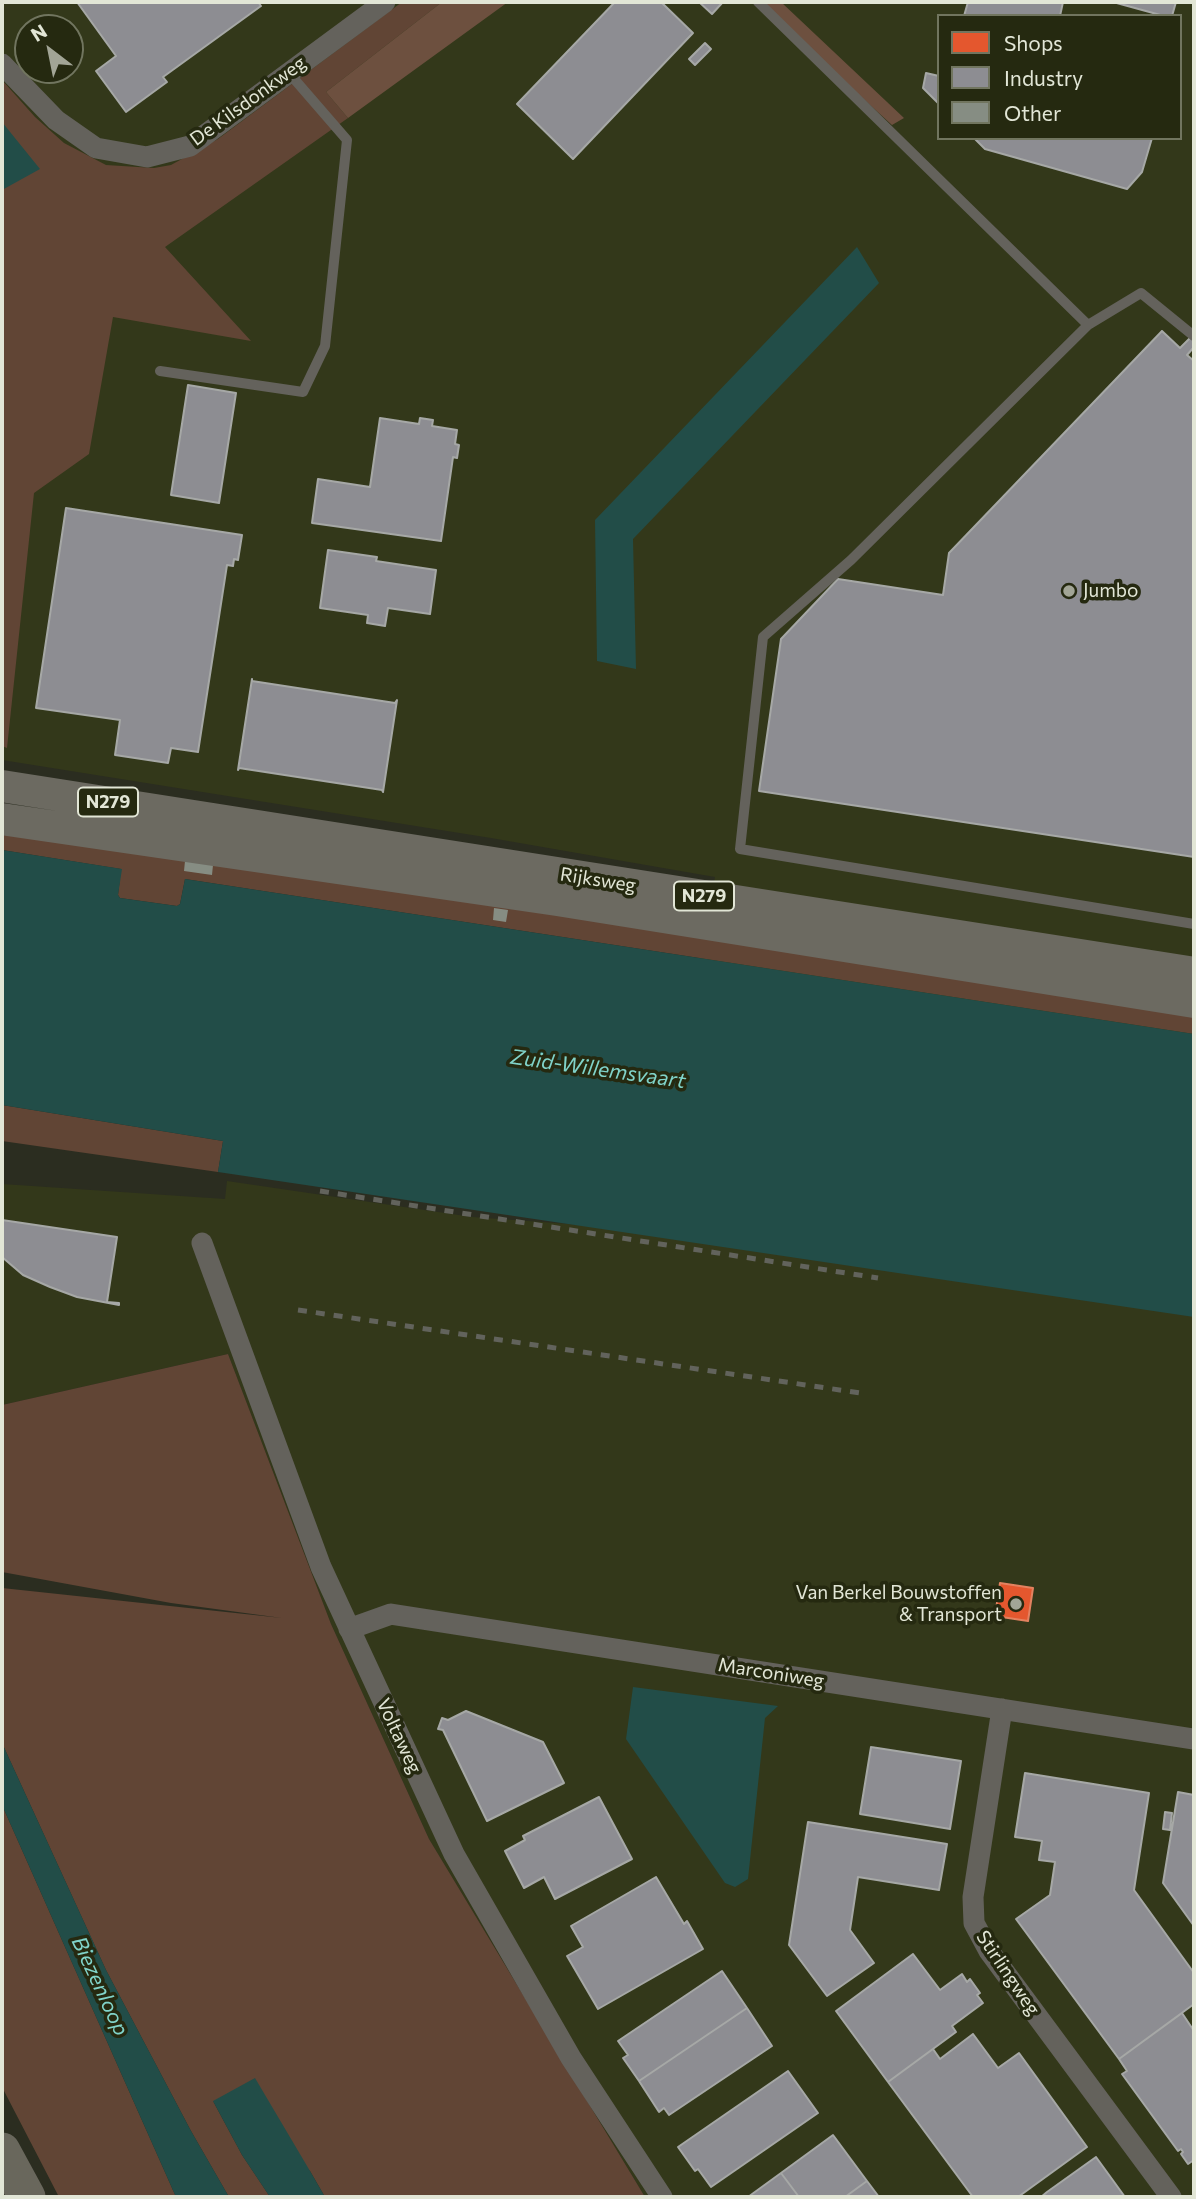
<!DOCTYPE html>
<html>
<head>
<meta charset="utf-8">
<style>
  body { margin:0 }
  #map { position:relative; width:1196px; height:2199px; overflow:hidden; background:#2b2d20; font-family:Commissioner,sans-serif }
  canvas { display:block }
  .frame { position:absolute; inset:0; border:4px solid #e2e6d6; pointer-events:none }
  .legend { position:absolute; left:937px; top:14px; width:245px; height:126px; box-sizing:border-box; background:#252910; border:2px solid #71755f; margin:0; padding:9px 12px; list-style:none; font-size:21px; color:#e2e6d6 }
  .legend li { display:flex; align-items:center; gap:14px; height:35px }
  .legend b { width:35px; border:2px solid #71755f }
  .north { position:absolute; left:14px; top:14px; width:70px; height:70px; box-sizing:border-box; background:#252910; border:2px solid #71755f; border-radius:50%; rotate:328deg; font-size:19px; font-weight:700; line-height:28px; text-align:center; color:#e2e6d6 }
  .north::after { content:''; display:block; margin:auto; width:24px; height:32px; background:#a2a596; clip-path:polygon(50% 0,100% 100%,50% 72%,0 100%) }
</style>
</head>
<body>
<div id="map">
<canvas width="1196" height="2199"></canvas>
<div class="frame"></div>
<ul class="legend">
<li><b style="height:19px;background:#e4572e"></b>Shops</li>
<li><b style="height:19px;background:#8d8d92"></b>Industry</li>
<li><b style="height:19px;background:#868d83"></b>Other</li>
</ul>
<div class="north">N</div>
</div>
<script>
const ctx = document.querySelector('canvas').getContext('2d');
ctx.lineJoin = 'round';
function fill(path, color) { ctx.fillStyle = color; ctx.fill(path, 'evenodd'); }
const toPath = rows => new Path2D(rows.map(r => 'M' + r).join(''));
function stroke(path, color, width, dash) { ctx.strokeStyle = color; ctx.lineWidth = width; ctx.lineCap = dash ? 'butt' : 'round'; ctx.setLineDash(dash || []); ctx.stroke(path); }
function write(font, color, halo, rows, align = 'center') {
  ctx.font = font + ' Commissioner,sans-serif'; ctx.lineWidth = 7; ctx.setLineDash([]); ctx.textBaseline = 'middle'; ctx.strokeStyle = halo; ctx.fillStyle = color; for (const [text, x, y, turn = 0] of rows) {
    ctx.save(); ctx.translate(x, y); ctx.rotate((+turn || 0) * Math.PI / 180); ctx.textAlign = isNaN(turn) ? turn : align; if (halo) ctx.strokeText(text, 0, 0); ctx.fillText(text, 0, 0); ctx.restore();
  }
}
fill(toPath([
  [2,2,1194,2,1194,2197,645,2197,429,1839,331,1624,228,1354,2,1405,2,1184,225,1199,227,1181,472,1217,751,1237,699,967,715,877,491,838,2,760,2,692,30,489,2,92],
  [939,16,1180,16,1180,138,939,138],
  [28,28,70,28,70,70,28,70]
]), '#33381a');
fill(toPath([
  [402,2,442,2,326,92,348,118,165,247,251,341,113,317,89,454,34,493,7,748,2,746,2,499,4,482,2,404,2,80,35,117,64,143,106,165,154,168,171,165,218,139],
  [2,833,613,921,1194,1012,1194,1034,185,879,180,904,177,906,120,898,118,895,121,869,2,850],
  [2,1105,223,1141,218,1172,2,1141],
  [228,1354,331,1624,429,1839,645,2197,325,2197,310,2171,213,2101,242,2155,270,2197,229,2197,191,2131,106,1970,2,1743,2,1588,282,1618,171,1603,2,1572,2,1405],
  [2,1805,176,2197,59,2197,2,2087]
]), '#614535');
fill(toPath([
  [442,2,508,2,348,118,326,92],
  [757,2,781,2,904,118,892,125]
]), '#6d503f');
fill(toPath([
  [2,122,40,169,2,190],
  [857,247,879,283,633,539,636,669,597,661,595,520],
  [2,850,122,869,118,895,120,898,177,906,180,904,185,879,1194,1034,1194,1317,218,1172,223,1141,2,1105],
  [633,1687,778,1706,765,1718,748,1879,735,1887,725,1883,626,1739],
  [2,1743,106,1970,191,2131,229,2197,176,2197,2,1805],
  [255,2078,310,2171,325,2197,270,2197,242,2155,213,2101]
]), '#224d48');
const shops = toPath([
  [1000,1583,1033,1588,1028,1621,995,1616,1000,1583]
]);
fill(shops, '#e4572e');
stroke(shops, '#e38260', 2);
const industry = toPath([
  [77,2,258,2,261,6,163,77,167,82,126,112,96,71,116,56,77,2],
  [615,2,661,2,693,33,573,159,517,104,615,2],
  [699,2,723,2,712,14,699,2],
  [968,2,1063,2,1060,16,964,16,968,2],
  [1113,2,1176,2,1172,16,1164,16,1113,2],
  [705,43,711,49,695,65,689,59,705,43],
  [926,73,939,76,939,104,923,88,926,73],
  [974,138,1152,138,1142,172,1127,189,985,149,974,138],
  [1162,331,1180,348,1194,334,1194,347,1187,355,1194,361,1194,857,759,791,781,639,838,579,943,595,949,553,1162,331],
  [188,385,236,393,219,503,171,495,188,385],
  [380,418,419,424,420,418,433,420,432,426,457,430,455,444,459,445,457,458,453,457,441,541,312,523,318,479,370,487,380,418],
  [66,508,242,535,238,560,234,559,233,566,227,565,198,752,171,748,168,763,115,755,120,720,36,708,66,508],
  [328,550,377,557,376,561,436,570,430,614,388,608,385,626,367,623,368,615,320,608,328,550],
  [252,679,252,681,395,703,397,700,383,792,382,790,239,768,238,770,252,679],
  [2,1220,117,1237,107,1302,119,1303,119,1305,77,1297,50,1287,23,1275,2,1257,2,1220],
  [466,1711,543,1742,564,1783,487,1821,443,1730,438,1729,442,1718,448,1720,466,1711],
  [871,1747,961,1761,950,1829,860,1814,871,1747],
  [1025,1773,1149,1793,1134,1890,1194,1973,1194,2004,1119,2059,1016,1919,1050,1895,1055,1862,1039,1860,1042,1841,1015,1837,1025,1773],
  [1178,1792,1194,1795,1194,1926,1163,1883,1178,1792],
  [599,1797,632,1859,555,1899,544,1877,524,1888,505,1851,525,1840,523,1836,599,1797],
  [1165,1812,1172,1813,1170,1830,1163,1829,1165,1812],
  [808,1822,947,1844,939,1890,858,1877,850,1930,874,1963,827,1996,789,1945,808,1822],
  [656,1877,684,1924,687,1921,703,1949,598,2009,567,1956,583,1947,571,1926,656,1877],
  [913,1954,940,1990,962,1974,967,1982,970,1979,980,1993,977,1995,983,2003,952,2026,956,2032,888,2082,836,2011,913,1954],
  [722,1971,747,2008,639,2081,623,2058,628,2055,618,2041,722,1971],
  [747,2008,772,2046,669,2115,664,2108,659,2112,639,2081,747,2008],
  [1182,2013,1194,2031,1194,2160,1188,2164,1181,2154,1183,2152,1181,2149,1178,2151,1122,2074,1127,2071,1119,2059,1182,2013],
  [973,2034,998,2068,1019,2053,1087,2147,1018,2197,973,2197,888,2082,933,2049,940,2059,973,2034],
  [788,2071,818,2113,711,2187,698,2169,695,2171,678,2147,788,2071],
  [833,2135,867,2181,845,2197,799,2197,781,2173,833,2135],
  [1096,2157,1125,2197,1041,2197,1047,2192,1096,2157],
  [781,2173,799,2197,748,2197,781,2173],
  [867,2181,879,2197,845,2197,867,2181]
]);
fill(industry, '#8d8d92');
stroke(industry, '#a6a8a6', 2);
fill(toPath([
  [185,861,213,865,212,875,184,871],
  [494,908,508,910,506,922,493,920]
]), '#868d83');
stroke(toPath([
  [758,2,1088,325,851,560,763,637,740,849,1194,924],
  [1088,325,1141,293,1194,336],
  [160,371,303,392,325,346,347,140,289,73]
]), '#64625c', 10);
stroke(toPath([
  [2,64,56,120,96,148,147,157,190,146,385,2],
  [202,1243,321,1567,454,1854,571,2058,662,2197],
  [349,1629,391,1614,1194,1739],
  [1002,1709,973,1897,974,1923,989,1951,1171,2197]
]), '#64625c', 21);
stroke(toPath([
  [2,786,1194,973],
  [2,819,557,900,1194,1002]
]), '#6c6a61', 32);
stroke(toPath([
  [2,2151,27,2197]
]), '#69675c', 37);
stroke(toPath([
  [320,1191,878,1278],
  [298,1310,860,1393]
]), '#62635c', 5, [9, 9]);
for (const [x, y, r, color] of [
  [1069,591,7,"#a2a596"],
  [1016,1604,7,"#a2a596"]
]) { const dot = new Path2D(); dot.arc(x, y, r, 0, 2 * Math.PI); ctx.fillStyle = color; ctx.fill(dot); stroke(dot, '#252910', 2.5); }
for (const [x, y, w] of [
  [108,802,60],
  [704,896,60]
]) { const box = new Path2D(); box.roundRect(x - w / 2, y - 14.5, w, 29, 5); ctx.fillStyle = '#252910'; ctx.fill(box); stroke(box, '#e2e6d6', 2); }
write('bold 18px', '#e2e6d6', null, [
  ["N279",108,802],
  ["N279",704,896]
]);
write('19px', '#e2e6d6', '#252910', [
  ["De Kilsdonkweg",248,101,-36],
  ["Rijksweg",598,880,9],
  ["Marconiweg",771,1673,9],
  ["Voltaweg",399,1736,65],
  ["Stirlingweg",1008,1973,56]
]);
write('19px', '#e2e6d6', '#252910', [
  ["Jumbo",1083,591],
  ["Van Berkel Bouwstoffen",1002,1593,"right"],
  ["& Transport",1002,1615,"right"]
], 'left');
write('italic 21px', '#80d3c9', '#252910', [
  ["Zuid-Willemsvaart",598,1069,8],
  ["Biezenloop",100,1986,65]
]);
</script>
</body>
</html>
